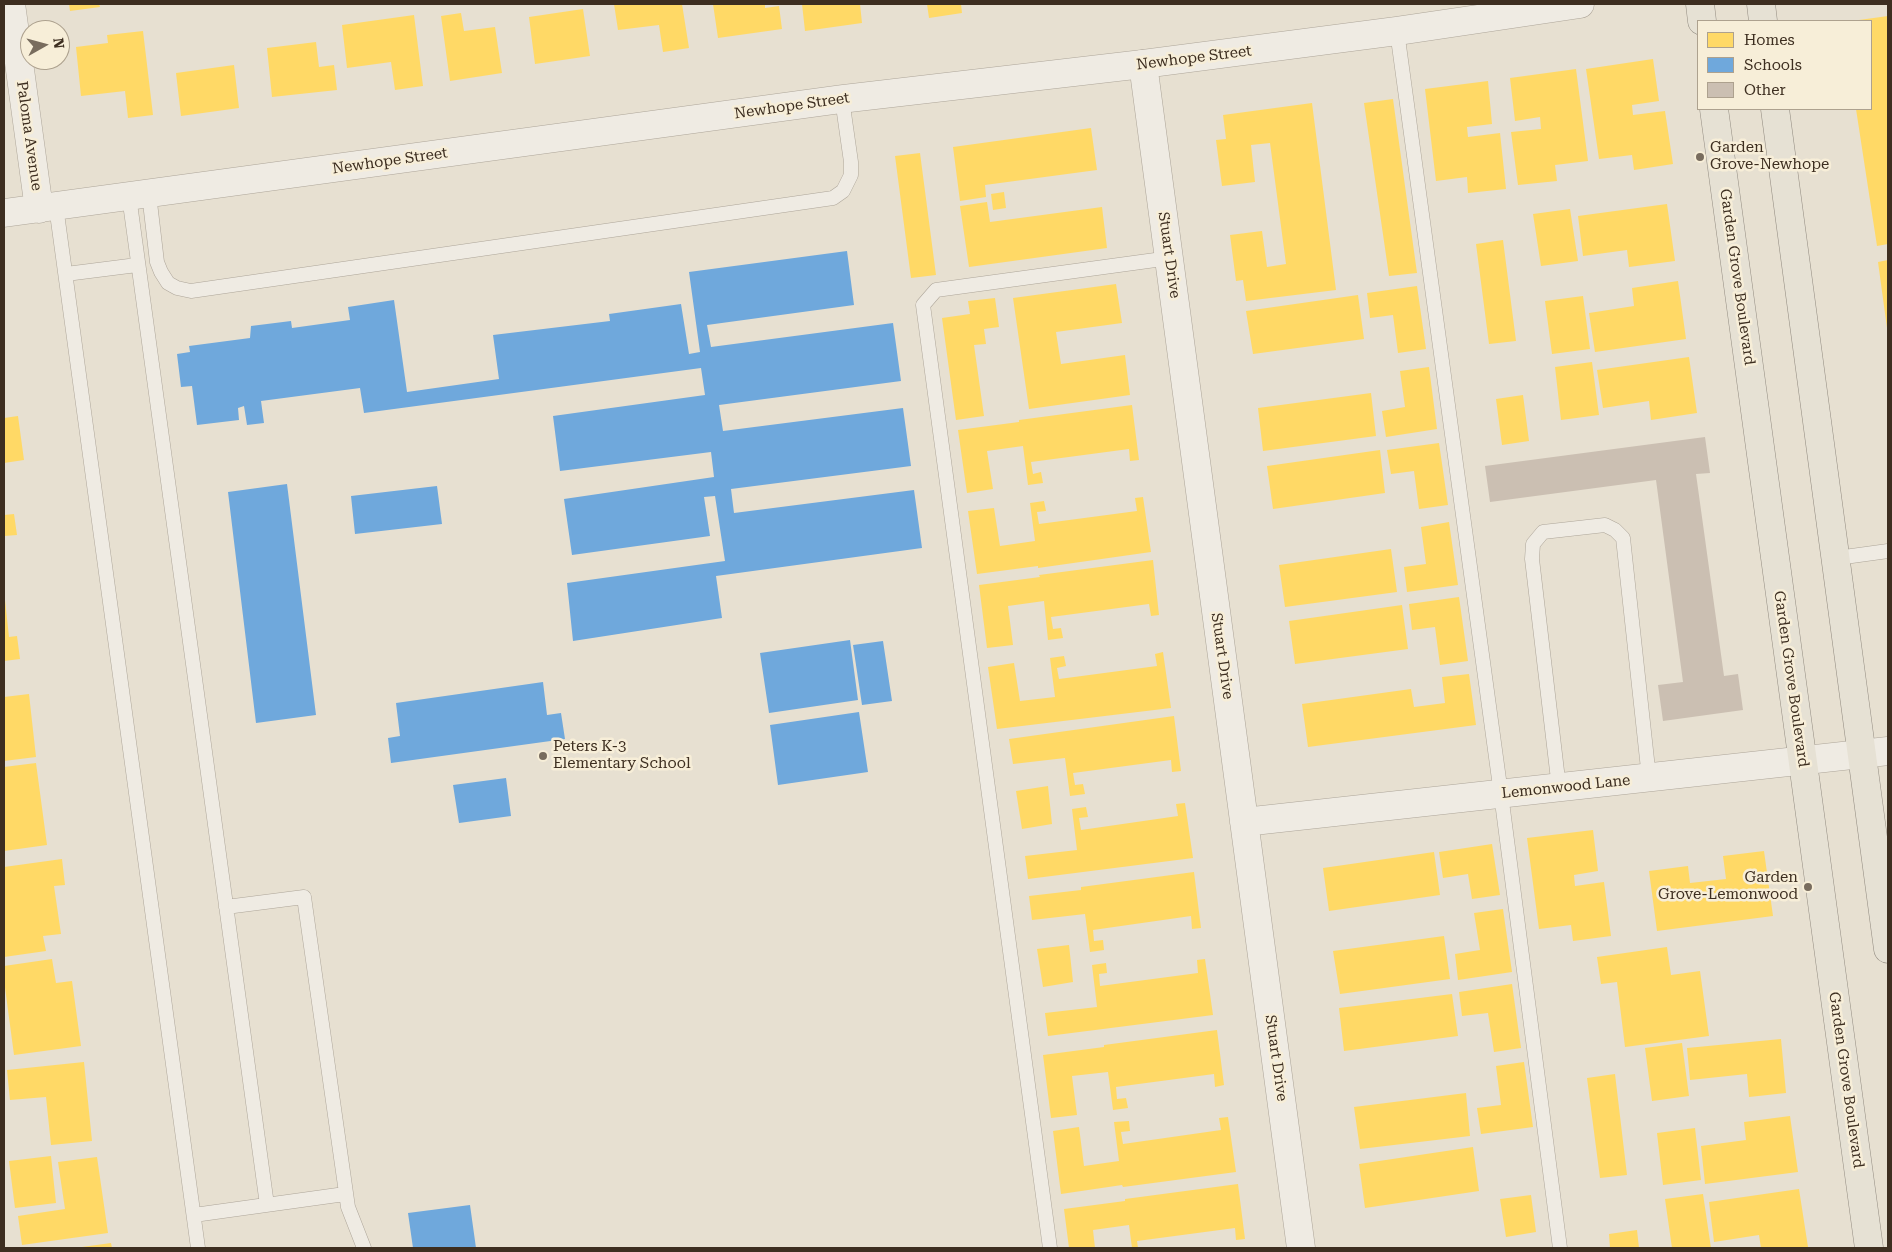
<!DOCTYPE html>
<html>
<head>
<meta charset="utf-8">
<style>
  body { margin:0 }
  #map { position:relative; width:1892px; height:1252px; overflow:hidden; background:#e7e0d1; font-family:"Roboto Serif",serif }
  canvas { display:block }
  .frame { position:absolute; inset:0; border:5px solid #3d2e20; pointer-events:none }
  .legend { position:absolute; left:1697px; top:20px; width:175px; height:90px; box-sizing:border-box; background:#f7eed8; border:1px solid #ada18e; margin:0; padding:6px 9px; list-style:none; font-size:15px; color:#3d2e20 }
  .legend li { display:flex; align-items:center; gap:10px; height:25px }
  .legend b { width:25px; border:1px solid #ada18e }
  .north { position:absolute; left:20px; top:20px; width:50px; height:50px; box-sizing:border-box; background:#f7eed8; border:1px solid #ada18e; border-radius:50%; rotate:83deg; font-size:14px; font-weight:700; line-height:20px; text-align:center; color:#3d2e20 }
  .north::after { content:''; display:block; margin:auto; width:18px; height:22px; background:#786c5e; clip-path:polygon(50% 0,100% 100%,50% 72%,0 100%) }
</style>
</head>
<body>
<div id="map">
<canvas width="1892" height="1252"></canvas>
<div class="frame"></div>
<ul class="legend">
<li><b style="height:14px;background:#ffd966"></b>Homes</li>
<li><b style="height:14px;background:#6fa8dc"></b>Schools</li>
<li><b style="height:14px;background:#cbbfb2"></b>Other</li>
</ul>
<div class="north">N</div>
</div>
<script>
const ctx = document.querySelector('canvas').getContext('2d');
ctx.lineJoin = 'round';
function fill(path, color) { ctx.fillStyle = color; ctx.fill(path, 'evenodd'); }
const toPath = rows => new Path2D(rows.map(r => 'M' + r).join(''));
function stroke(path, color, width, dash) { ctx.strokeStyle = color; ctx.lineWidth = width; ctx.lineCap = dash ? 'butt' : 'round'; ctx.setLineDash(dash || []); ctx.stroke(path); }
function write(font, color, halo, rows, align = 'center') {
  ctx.font = font + ' "Roboto Serif",serif'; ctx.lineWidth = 5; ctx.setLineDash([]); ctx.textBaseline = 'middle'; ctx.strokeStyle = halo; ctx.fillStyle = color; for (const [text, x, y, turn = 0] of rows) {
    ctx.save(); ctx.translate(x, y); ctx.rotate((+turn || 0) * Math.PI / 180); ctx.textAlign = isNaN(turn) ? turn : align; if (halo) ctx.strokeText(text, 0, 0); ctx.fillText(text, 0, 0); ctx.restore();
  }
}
fill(toPath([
  [69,4,99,4,100,7,70,11],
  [614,4,682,4,689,48,663,52,659,25,618,30],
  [713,4,765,4,765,8,779,6,782,29,718,38],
  [802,4,860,4,862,23,805,31],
  [927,4,961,4,962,13,929,18],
  [583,9,590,56,535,64,529,17],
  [461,13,464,31,495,27,502,73,450,81,441,16],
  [414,15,423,86,395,90,391,62,347,68,342,25],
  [1888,16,1888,244,1877,246,1856,109,1871,109,1871,21,1859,20],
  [143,31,153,115,128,118,125,91,81,96,76,47,108,43,107,35],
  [316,42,319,67,334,65,337,90,272,97,267,48],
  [1653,59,1659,101,1632,105,1633,115,1665,111,1673,164,1634,170,1632,155,1599,159,1586,69],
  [234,65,239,108,181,116,176,73],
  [1576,69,1588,161,1555,165,1557,181,1518,185,1511,132,1541,129,1540,117,1515,121,1510,78],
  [1488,81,1492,124,1467,127,1468,137,1500,133,1506,189,1468,193,1467,177,1436,181,1425,89],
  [1393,99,1417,273,1389,276,1364,103],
  [1312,103,1336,290,1246,301,1243,280,1236,281,1230,235,1262,231,1267,267,1286,264,1270,143,1251,145,1255,182,1222,186,1216,140,1226,139,1223,115],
  [1091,128,1097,170,985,185,986,197,960,201,953,147],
  [920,153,936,275,911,278,895,156],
  [1004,192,1006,208,993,210,991,194],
  [987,202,990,222,1102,207,1107,248,969,267,960,206],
  [1667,204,1675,261,1629,267,1627,250,1583,256,1578,216],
  [1570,209,1578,261,1541,266,1533,214],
  [1503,240,1516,341,1489,344,1476,244],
  [1888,260,1888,328,1887,328,1878,262],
  [1678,281,1686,339,1595,352,1589,313,1634,306,1632,288],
  [1116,284,1122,323,1056,332,1061,364,1125,355,1130,395,1029,409,1013,298],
  [1417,286,1426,349,1398,353,1393,315,1370,318,1367,293],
  [1358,295,1364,339,1253,354,1246,311],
  [1583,296,1590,349,1552,354,1545,301],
  [995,298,999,327,984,329,986,344,974,345,984,416,956,420,942,318,970,314,968,301],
  [1689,357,1697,413,1651,420,1649,401,1603,408,1597,370],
  [1592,362,1599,415,1561,420,1555,367],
  [1429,367,1437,429,1386,437,1382,411,1405,407,1400,371],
  [1371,393,1376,436,1263,451,1258,408],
  [1523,395,1529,441,1502,445,1496,399],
  [1132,405,1139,460,1130,461,1129,449,1031,462,1033,474,1041,472,1043,483,1028,485,1023,446,987,451,993,489,967,493,958,430,1019,422,1019,420],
  [18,416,24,460,4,463,4,418],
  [1439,443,1448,505,1419,509,1414,471,1391,474,1387,450],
  [1380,450,1385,493,1273,509,1267,466],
  [1143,497,1151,552,1038,568,1038,566,977,574,968,511,994,508,1000,546,1035,541,1030,503,1044,501,1046,511,1037,512,1039,524,1137,511,1135,498],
  [14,514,17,535,4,536,4,515],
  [1449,522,1458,585,1407,592,1404,567,1426,564,1421,527],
  [1391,549,1397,592,1285,607,1279,565],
  [1153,560,1159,615,1151,616,1149,604,1051,617,1053,629,1061,628,1063,638,1048,640,1044,601,1008,606,1013,645,987,648,979,585,1040,577,1039,575],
  [1459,597,1468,661,1440,665,1435,627,1412,630,1409,604],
  [5,600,9,637,17,636,20,659,4,661],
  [1402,605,1408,649,1295,664,1289,621],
  [1163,652,1171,708,997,729,988,667,1014,663,1020,701,1055,697,1050,658,1064,656,1066,666,1057,668,1059,679,1157,666,1155,654],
  [1469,674,1476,725,1308,747,1302,704,1411,689,1414,707,1445,703,1442,677],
  [29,694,36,757,4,761,4,697],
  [1174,716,1181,771,1172,772,1171,760,1073,773,1075,785,1083,784,1085,794,1070,796,1065,758,1013,764,1009,739],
  [36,763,47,845,4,851,4,767],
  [1048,786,1052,824,1022,829,1016,791],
  [1185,803,1193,858,1028,879,1025,856,1077,850,1072,809,1086,807,1088,817,1079,818,1081,830,1178,816,1176,804],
  [1593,830,1598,871,1574,875,1575,886,1604,882,1611,936,1573,941,1571,925,1539,929,1527,838],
  [1492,844,1500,895,1472,899,1468,874,1443,878,1439,852],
  [1764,851,1773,916,1657,931,1649,871,1688,866,1690,883,1726,879,1723,856],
  [1434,852,1440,895,1329,911,1323,868],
  [62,859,65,885,54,886,61,934,43,936,46,951,4,957,4,867],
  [1194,872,1201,928,1192,929,1191,916,1093,930,1094,941,1103,940,1104,950,1090,952,1085,914,1032,920,1029,896,1081,890,1081,887],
  [1503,909,1512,972,1458,980,1455,954,1480,950,1474,913],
  [1444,936,1450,979,1340,994,1333,951],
  [1069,945,1073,982,1043,987,1037,949],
  [1667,947,1671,975,1700,971,1709,1036,1625,1047,1617,982,1601,984,1597,957],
  [52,959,56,983,72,981,81,1046,14,1055,4,980,4,966],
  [1205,959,1213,1015,1048,1036,1045,1013,1097,1007,1092,965,1106,963,1107,973,1099,974,1100,986,1198,973,1197,960],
  [1512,984,1521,1048,1494,1052,1488,1013,1462,1016,1459,992],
  [1452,994,1458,1036,1344,1051,1339,1008],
  [1217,1030,1224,1085,1215,1087,1214,1074,1116,1087,1117,1099,1126,1098,1128,1108,1113,1110,1108,1072,1072,1076,1077,1115,1051,1118,1043,1055,1104,1047,1104,1045],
  [1781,1039,1786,1093,1749,1097,1747,1074,1690,1080,1687,1048],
  [1682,1043,1689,1096,1652,1101,1645,1048],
  [84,1062,92,1141,51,1145,46,1097,10,1100,7,1070],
  [1524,1062,1533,1127,1481,1134,1477,1108,1501,1105,1496,1066],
  [1615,1074,1627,1175,1600,1178,1587,1078],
  [1466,1093,1470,1136,1360,1149,1354,1107],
  [1790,1116,1798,1172,1705,1184,1701,1146,1746,1140,1744,1122],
  [1228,1117,1236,1172,1123,1187,1122,1185,1061,1194,1053,1131,1079,1127,1084,1166,1119,1161,1114,1122,1129,1121,1130,1131,1121,1132,1123,1144,1221,1130,1219,1118],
  [1695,1128,1701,1180,1663,1185,1657,1133],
  [1473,1147,1479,1191,1365,1208,1359,1164],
  [51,1156,56,1203,15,1208,9,1161],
  [97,1157,108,1233,22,1245,18,1216,65,1209,58,1162],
  [1238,1184,1245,1239,1236,1240,1235,1228,1137,1241,1138,1248,1132,1248,1129,1225,1093,1230,1095,1248,1069,1248,1064,1209,1125,1201,1125,1199],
  [1799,1189,1808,1247,1761,1248,1759,1235,1714,1242,1709,1202],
  [1703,1194,1711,1248,1672,1248,1665,1199],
  [1531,1195,1536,1232,1506,1237,1500,1199],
  [1637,1230,1639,1248,1610,1248,1609,1234],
  [111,1243,112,1248,82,1248,82,1247]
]), '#ffd966');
fill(toPath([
  [847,251,854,305,707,325,711,347,893,323,901,381,719,405,723,431,903,408,911,466,731,489,734,513,914,490,922,548,716,576,722,618,573,641,567,583,725,561,715,496,704,497,710,536,572,555,564,499,714,477,711,452,560,471,553,416,705,395,701,368,364,413,360,388,261,401,264,423,247,425,244,406,238,408,239,420,197,425,192,386,181,387,177,354,190,352,189,346,250,338,251,326,291,321,292,328,350,320,348,307,394,300,407,392,499,379,493,335,610,321,609,314,681,304,689,354,700,352,689,272],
  [287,484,316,715,256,723,228,492],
  [437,486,442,524,355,534,351,496],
  [850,640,858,700,769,713,760,653],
  [883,641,892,701,862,705,853,645],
  [543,682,547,715,561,713,565,739,391,763,388,738,400,736,396,703],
  [859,712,868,772,778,785,770,725],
  [506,778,511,816,459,823,453,785],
  [470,1205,476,1248,413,1248,408,1213]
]), '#6fa8dc');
fill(toPath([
  [1705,437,1710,473,1696,474,1724,676,1738,674,1743,710,1663,721,1658,685,1683,682,1656,480,1490,502,1485,466]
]), '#cbbfb2');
const service = toPath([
  [1397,31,1501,794,1560,1248],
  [149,194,157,262,161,272,168,283,177,288,191,291,833,198,843,191,851,175,851,162,842,99],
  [129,196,267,1205],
  [56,206,198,1248],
  [66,274,137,265],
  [1837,558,1888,551],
  [1559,788,1532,559,1533,544,1543,532,1605,525,1615,530,1623,538,1649,778],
  [226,907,304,897,348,1207,364,1248],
  [194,1215,345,1194],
  [1050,1248,923,305,936,290,1170,258]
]);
const minor = toPath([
  [1143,64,1301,1248],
  [1244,822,1888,751]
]);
const tertiary = toPath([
  [11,4,39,209],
  [4,213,842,99,1143,64,1397,31,1580,4]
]);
const primary = toPath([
  [1700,4,1702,21],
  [1761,4,1763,21],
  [1714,109,1869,1248],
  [1775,109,1888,949]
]);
stroke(service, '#ada599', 15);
stroke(minor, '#ada599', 29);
stroke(tertiary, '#ada599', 29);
stroke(primary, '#928b80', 29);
stroke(service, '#efebe3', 14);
stroke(minor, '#efebe3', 28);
stroke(tertiary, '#efebe3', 28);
stroke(primary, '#e6e1d4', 28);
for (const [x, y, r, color] of [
  [1700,157,5,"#786c5e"],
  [543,756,5,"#786c5e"],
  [1808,887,5,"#786c5e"]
]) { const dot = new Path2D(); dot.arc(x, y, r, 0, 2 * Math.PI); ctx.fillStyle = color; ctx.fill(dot); stroke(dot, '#f7eed8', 2); }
write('15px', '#3d2e20', '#f7eed8', [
  ["Newhope Street",1194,58,-7],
  ["Newhope Street",792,106,-8],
  ["Paloma Avenue",29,136,82],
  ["Newhope Street",390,161,-8],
  ["Stuart Drive",1169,255,82],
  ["Garden Grove Boulevard",1737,277,82],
  ["Stuart Drive",1222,656,82],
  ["Garden Grove Boulevard",1791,679,82],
  ["Lemonwood Lane",1566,787,-6],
  ["Stuart Drive",1276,1058,82],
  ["Garden Grove Boulevard",1846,1080,82]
]);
write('15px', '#3d2e20', '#f7eed8', [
  ["Garden",1710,148],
  ["Grove-Newhope",1710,165],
  ["Peters K-3",553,747],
  ["Elementary School",553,764],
  ["Garden",1798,878,"right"],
  ["Grove-Lemonwood",1798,895,"right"]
], 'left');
</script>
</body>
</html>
